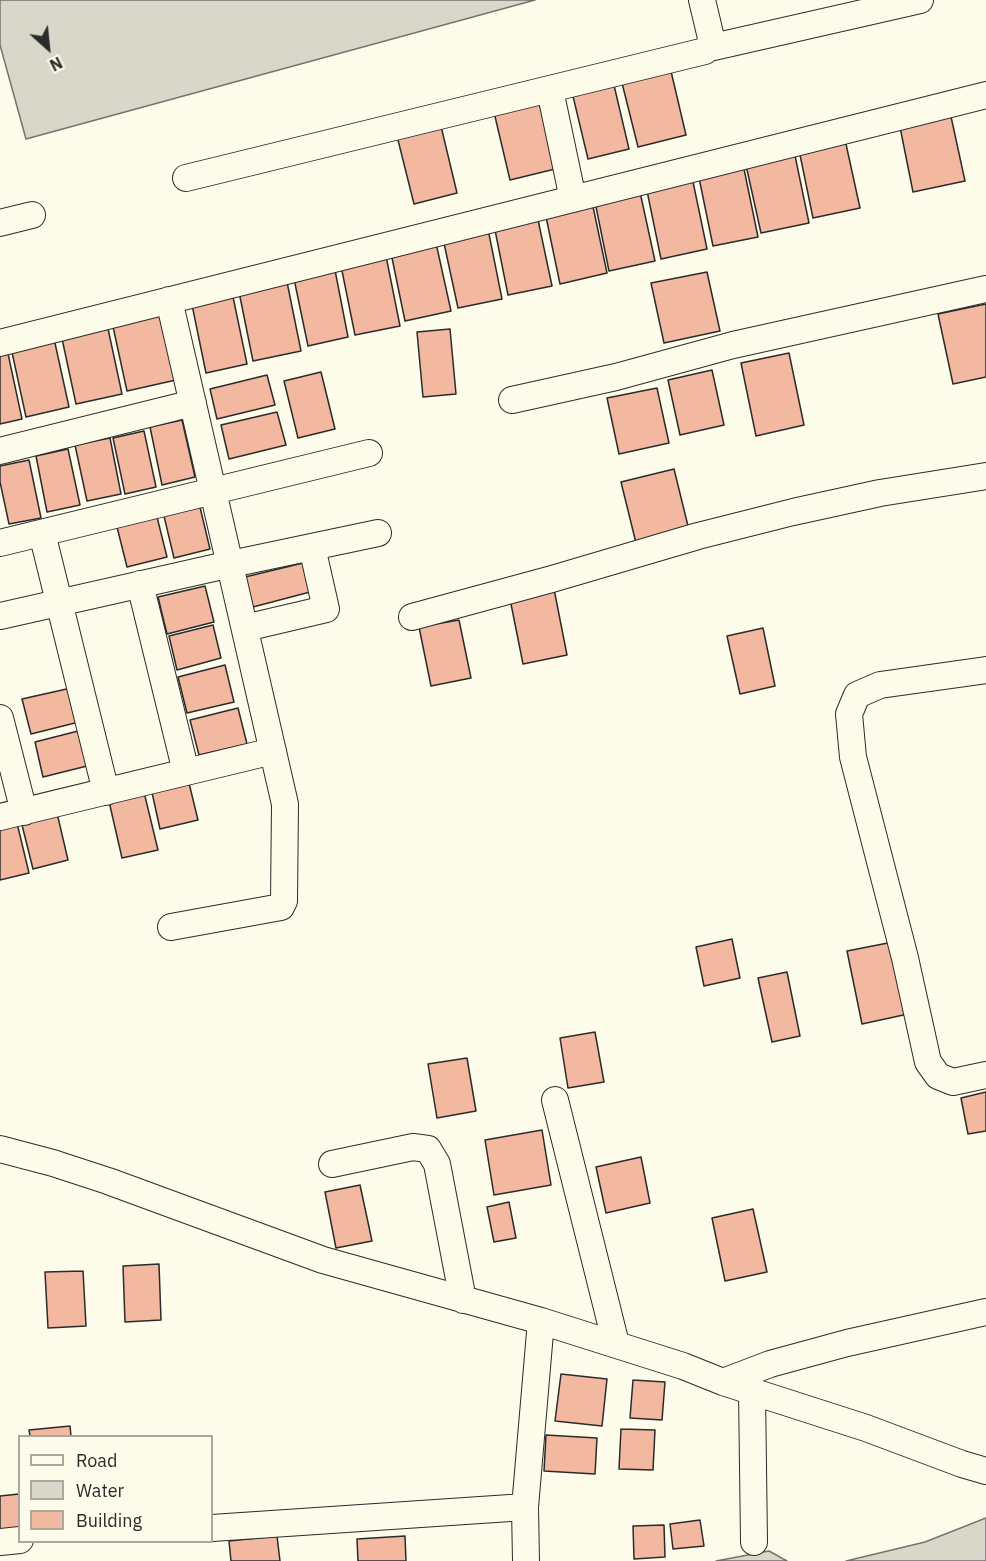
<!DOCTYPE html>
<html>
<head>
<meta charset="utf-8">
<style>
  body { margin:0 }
  #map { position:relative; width:986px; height:1561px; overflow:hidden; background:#fdfbea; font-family:"IBM Plex Sans",sans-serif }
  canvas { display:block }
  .legend { position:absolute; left:18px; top:1435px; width:195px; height:108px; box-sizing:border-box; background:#fdfbea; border:2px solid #a9a89e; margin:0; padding:8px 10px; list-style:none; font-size:18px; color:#2b2b2b }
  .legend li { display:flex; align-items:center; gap:12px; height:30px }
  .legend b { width:30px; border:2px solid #a9a89e }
  .north { position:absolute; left:18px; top:18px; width:60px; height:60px; -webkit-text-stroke:4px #fdfbea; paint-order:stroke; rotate:153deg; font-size:16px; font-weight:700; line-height:24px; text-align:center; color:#2b2b2b }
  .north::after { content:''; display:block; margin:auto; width:21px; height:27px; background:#2b2b2b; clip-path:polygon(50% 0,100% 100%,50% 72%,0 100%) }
</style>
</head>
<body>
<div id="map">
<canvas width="986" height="1561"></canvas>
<ul class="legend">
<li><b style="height:8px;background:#fdfbea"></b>Road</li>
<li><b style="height:16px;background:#d8d7c9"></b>Water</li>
<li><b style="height:16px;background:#f2b8a0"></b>Building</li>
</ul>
<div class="north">N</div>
</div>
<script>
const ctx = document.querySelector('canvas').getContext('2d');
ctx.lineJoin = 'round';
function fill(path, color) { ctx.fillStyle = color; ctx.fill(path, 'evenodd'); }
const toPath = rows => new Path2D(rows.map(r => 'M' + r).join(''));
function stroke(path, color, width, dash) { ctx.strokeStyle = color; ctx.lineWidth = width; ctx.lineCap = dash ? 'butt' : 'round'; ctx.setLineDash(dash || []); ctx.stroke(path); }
const water = toPath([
  [0,0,535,0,26,139,0,45,0,0],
  [986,1518,986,1561,846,1561,925,1542,986,1518],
  [769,1551,787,1561,716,1561,769,1551]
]);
fill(water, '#d8d7c9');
stroke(water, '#74746e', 1.5);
const building = toPath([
  [670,67,686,135,638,147,621,79,670,67],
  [613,81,629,149,588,159,572,92,613,81],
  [538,97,555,169,510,180,493,108,538,97],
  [950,112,965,181,913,192,899,122,950,112],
  [440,122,457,193,414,204,396,132,440,122],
  [844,135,860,208,813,218,798,145,844,135],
  [793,146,809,223,761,233,744,156,793,146],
  [743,164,758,237,713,246,698,173,743,164],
  [692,177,707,249,661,259,646,186,692,177],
  [640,192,655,261,609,271,595,202,640,192],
  [592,202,607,273,560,284,545,212,592,202],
  [537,215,552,286,508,295,494,225,537,215],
  [487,224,502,299,458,308,442,234,487,224],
  [436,243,451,311,405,321,391,253,436,243],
  [385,251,400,326,355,335,340,261,385,251],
  [334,265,348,337,308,346,293,274,334,265],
  [707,272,720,331,664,343,651,283,707,272],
  [287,282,301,351,253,361,239,292,287,282],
  [232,292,247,364,206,373,191,300,232,292],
  [986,304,986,377,953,384,938,314,986,304],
  [162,311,176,380,127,391,112,322,162,311],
  [107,324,122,394,76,404,61,334,107,324],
  [450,329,456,394,423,397,417,332,450,329],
  [53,334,69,407,26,417,10,343,53,334],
  [7,349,22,419,0,424,0,350,7,349],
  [789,353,804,425,756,436,741,363,789,353],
  [712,370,724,425,680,435,668,380,712,370],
  [321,372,335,429,298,438,284,381,321,372],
  [267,375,275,405,217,419,210,389,267,375],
  [657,388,669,443,619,454,607,398,657,388],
  [277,412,286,445,229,459,221,425,277,412],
  [182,420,195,477,162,485,150,427,182,420],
  [144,431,156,487,125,494,113,438,144,431],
  [110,438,121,494,87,501,75,445,110,438],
  [68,449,80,505,47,512,36,456,68,449],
  [29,460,41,518,9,524,0,482,0,466,29,460],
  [674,469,689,530,636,543,621,482,674,469],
  [199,503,210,549,174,558,163,512,199,503],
  [156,513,167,557,127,567,116,523,156,513],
  [303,563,310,592,253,607,245,577,303,563],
  [205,586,214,622,167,634,158,597,205,586],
  [554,589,567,655,523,664,510,599,554,589],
  [459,620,471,678,431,686,419,627,459,620],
  [213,625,221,658,177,670,169,636,213,625],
  [763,628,775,686,740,694,727,636,763,628],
  [225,665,234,702,187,713,178,677,225,665],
  [71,688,79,722,31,734,22,699,71,688],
  [238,708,247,744,199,755,190,720,238,708],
  [82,730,91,765,43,777,35,742,82,730],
  [188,779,198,820,160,829,151,788,188,779],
  [143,788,158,850,122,858,108,797,143,788],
  [57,813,68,860,33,869,21,821,57,813],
  [17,823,29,873,0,880,0,827,17,823],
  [732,939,740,978,704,986,696,947,732,939],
  [893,942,908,1014,862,1024,847,951,893,942],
  [787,972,800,1036,772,1042,758,978,787,972],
  [595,1032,604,1082,568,1088,560,1038,595,1032],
  [467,1058,476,1111,437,1118,428,1064,467,1058],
  [986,1092,986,1131,968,1134,961,1098,986,1092],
  [542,1130,551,1185,494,1195,485,1140,542,1130],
  [641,1157,650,1203,606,1213,596,1167,641,1157],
  [360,1185,372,1241,336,1248,325,1192,360,1185],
  [509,1202,516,1238,494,1242,487,1207,509,1202],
  [753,1209,767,1272,725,1281,712,1218,753,1209],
  [159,1264,161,1320,125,1322,123,1266,159,1264],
  [83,1271,86,1326,48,1328,45,1272,83,1271],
  [561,1374,607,1379,602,1426,555,1421,561,1374],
  [633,1380,665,1382,662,1420,630,1418,633,1380],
  [70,1426,71,1436,30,1436,29,1430,70,1426],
  [621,1429,655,1430,653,1470,619,1469,621,1429],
  [546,1435,597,1438,595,1474,544,1471,546,1435],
  [19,1494,20,1534,0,1536,0,1496,19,1494],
  [700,1520,704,1546,673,1549,670,1524,700,1520],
  [664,1525,665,1557,634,1559,633,1526,664,1525],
  [277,1536,280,1561,231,1561,229,1541,277,1536],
  [405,1536,406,1561,358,1561,357,1539,405,1536]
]);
fill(building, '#f2b8a0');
stroke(building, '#2b2b2b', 1.5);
const street = toPath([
  [709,48,920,0],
  [550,90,573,199],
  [186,178,705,51,712,42,702,0],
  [0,223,32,215],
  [169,300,285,804,284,901,281,907,171,927],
  [0,343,986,95],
  [512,400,616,377,733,345,986,289],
  [0,451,193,403],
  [42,533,106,792],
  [0,543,369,453],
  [140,584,186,772],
  [0,616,231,564,378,533],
  [412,617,552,579,698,536,793,512,880,493,986,476],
  [245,628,326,609,312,547],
  [986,670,880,685,857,695,849,714,853,757,905,958,928,1062,938,1076,953,1082,986,1075],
  [0,718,24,812],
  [0,817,273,751],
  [555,1100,616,1344],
  [0,1149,53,1163,108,1181,323,1260,541,1321,683,1366,723,1382,866,1428,962,1464,986,1471],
  [332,1164,413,1147,428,1149,437,1164,463,1300],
  [723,1382,770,1364,847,1343,986,1312],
  [752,1391,754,1542],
  [212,1528,525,1507],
  [0,1542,20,1540],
  [526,1561,525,1507,541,1321]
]);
stroke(street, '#2b2b2b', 28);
stroke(street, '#fdfbea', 26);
</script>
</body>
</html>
